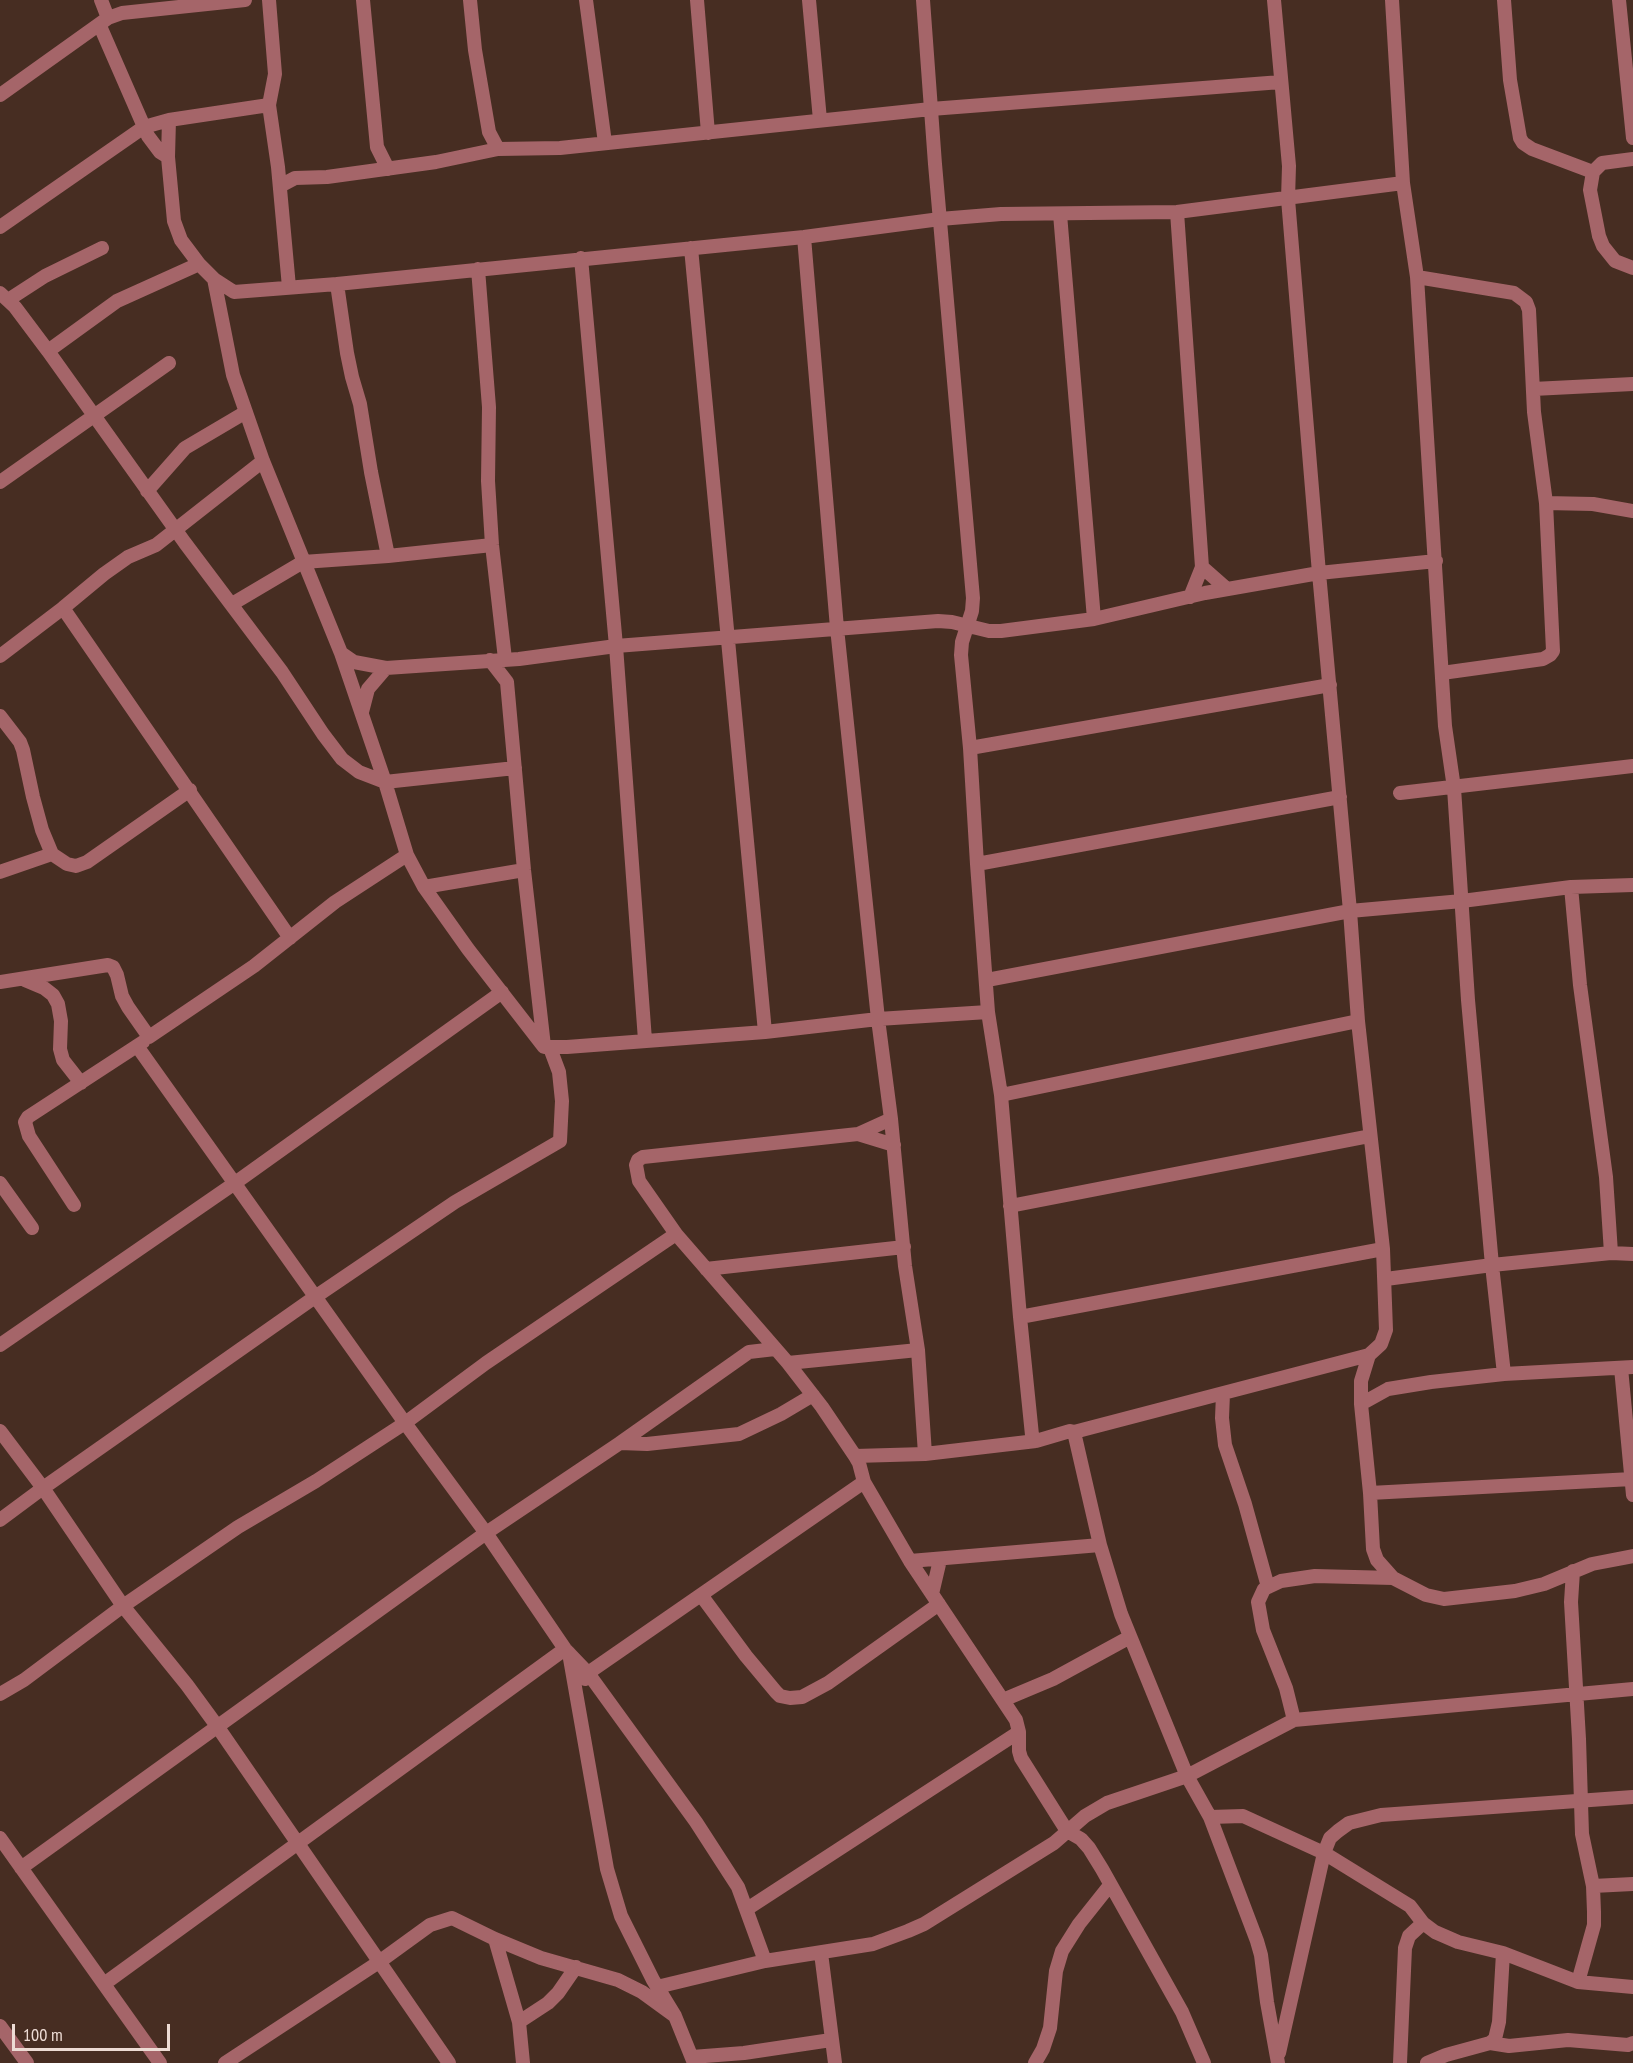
<!DOCTYPE html>
<html>
<head>
<meta charset="utf-8">
<style>
  body { margin:0 }
  #map { position:relative; width:1633px; height:2063px; overflow:hidden; background:#472d22; font-family:"PT Sans Narrow",sans-serif }
  canvas { display:block }
  .scale { position:absolute; left:12px; top:2024px; width:158px; height:27px; box-sizing:border-box; border:3px solid #eddbd4; border-top:0; padding-left:8px; font-size:18px; line-height:21px; white-space:nowrap; color:#eddbd4; -webkit-text-stroke:4px #472d22; paint-order:stroke }
</style>
</head>
<body>
<div id="map">
<canvas width="1633" height="2063"></canvas>
<div class="scale">100 m</div>
</div>
<script>
const ctx = document.querySelector('canvas').getContext('2d');
ctx.lineJoin = 'round';
const toPath = rows => new Path2D(rows.map(r => 'M' + r).join(''));
function stroke(path, color, width, dash) { ctx.strokeStyle = color; ctx.lineWidth = width; ctx.lineCap = dash ? 'butt' : 'round'; ctx.setLineDash(dash || []); ctx.stroke(path); }
stroke(toPath([
  [101,0,108,18],
  [269,0,275,74,269,105,278,167,289,287],
  [363,0,377,147,388,169],
  [470,0,475,50,489,132,498,149],
  [586,0,605,143],
  [697,0,708,133],
  [809,0,820,120],
  [923,0,935,164,973,598,972,611,962,642,961,655,970,748,977,864,988,1012,1001,1095,1020,1317,1032,1435,1036,1441],
  [1392,0,1403,183,1417,277,1445,726,1454,788,1468,1000,1492,1265,1504,1374],
  [1504,0,1510,80,1520,138,1523,143,1532,149,1593,172],
  [1619,0,1633,138],
  [100,26,148,136,160,152,168,157,174,221,181,240,199,264,214,279,234,292,337,284,804,237,940,219,1001,214,1177,212,1403,183],
  [0,95,108,18,122,13,245,0],
  [168,157,169,120],
  [1633,159,1602,163,1593,172,1590,190,1599,236,1603,246,1615,261,1633,268],
  [280,186,295,178,327,177,436,162,498,149,560,148,931,109,1281,82],
  [1177,212,1202,567,1190,597],
  [1060,214,1094,619],
  [0,227,144,127,169,120,269,105],
  [804,237,837,628,878,1019,891,1119,905,1266,918,1350,925,1454],
  [691,248,765,1032],
  [581,258,616,646,645,1040],
  [478,269,489,407,488,481,492,545,505,659],
  [1417,277,1514,293,1526,302,1529,310,1534,412,1546,503,1553,651,1550,655,1543,659,1442,673],
  [214,279,233,375,263,461,341,653,385,782,407,855,424,887,468,949,544,1047,567,1047,765,1032,878,1019,988,1012],
  [337,284,347,353,352,377,360,404,371,472,388,556],
  [0,293,15,307,48,351,185,543,282,672,323,734,342,759,359,772,385,782,515,768],
  [8,300,45,276,102,248],
  [48,351,117,301,199,264],
  [1533,389,1633,384],
  [0,482,169,363],
  [147,491,185,448,246,412],
  [1546,503,1593,504,1633,511],
  [1202,567,1227,589],
  [232,604,303,562,388,556,492,545],
  [63,608,290,938],
  [341,653,354,662,386,668,519,659,616,646,938,621,952,622,989,631,1001,631,1094,619,1205,593,1319,573,1436,561],
  [0,656,63,608,104,574,128,557,156,545,263,461],
  [490,660,507,682,524,870,544,1046],
  [362,712,368,689,386,668],
  [0,716,20,742,23,750,33,797,42,830,52,854,67,864,76,866,87,862,190,790],
  [970,748,1330,685],
  [1400,793,1633,766],
  [977,864,1340,797],
  [0,872,52,854],
  [424,887,524,870],
  [1571,887,1580,985,1606,1177,1611,1253],
  [25,980,44,988,53,995,58,1004,61,1021,60,1049,63,1060,81,1083],
  [987,980,1350,911,1462,901,1571,887,1633,885],
  [0,982,108,965,113,967,117,975,122,996,128,1007,149,1037,254,966,335,902,407,855],
  [137,1046,405,1423,486,1533,565,1649,588,1673,696,1822,738,1887,765,1961],
  [1001,1095,1358,1021],
  [891,1119,858,1134,643,1157,638,1160,636,1165,639,1181,676,1234,788,1363,822,1407,855,1456,859,1463,864,1482,910,1561,1016,1720,1019,1732,1019,1751,1021,1758,1067,1831,1081,1839,1089,1848,1102,1869,1182,2012,1204,2063],
  [858,1134,894,1145],
  [0,1183,32,1228],
  [74,1205,29,1136,25,1122,28,1117,143,1042],
  [1010,1206,1370,1136],
  [706,1269,904,1247],
  [1386,1279,1492,1265,1611,1253,1633,1254],
  [1020,1317,1383,1249],
  [0,1345,235,1183,502,992],
  [1369,1355,1361,1381,1361,1404,1370,1493,1373,1549,1377,1560,1393,1578,1426,1595,1444,1599,1515,1591,1544,1584,1592,1564,1633,1556],
  [788,1363,918,1350],
  [1621,1368,1633,1495],
  [1223,1394,1222,1418,1225,1445,1245,1504,1268,1587],
  [1361,1404,1388,1389,1431,1382,1504,1374,1633,1367],
  [0,1431,43,1488,123,1606,187,1685,217,1726,449,2063],
  [1074,1432,1100,1545,1121,1614,1187,1776,1210,1817,1257,1941,1261,1955,1267,2002,1278,2063],
  [620,1443,647,1444,739,1434,781,1414,813,1395],
  [855,1456,925,1454,1036,1441,1070,1431,1074,1432,1369,1355,1381,1344,1386,1330,1383,1249,1358,1021,1350,911,1319,573,1288,199,1289,166,1274,0],
  [1370,1493,1632,1479],
  [0,1520,43,1488,315,1297,455,1202,560,1141,562,1101,559,1072,550,1048],
  [910,1561,1100,1545],
  [1573,1571,1571,1602,1579,1739,1582,1834,1593,1886,1594,1912,1594,1925,1578,1982],
  [932,1594,940,1560],
  [701,1595,746,1656,776,1692,780,1696,790,1698,802,1697,828,1683,939,1604],
  [569,1653,607,1869,621,1916,653,1980,675,2016,694,2063],
  [585,1679,588,1673,864,1482],
  [0,1694,24,1680,123,1606,238,1527,316,1481,405,1423,486,1363,676,1234],
  [1003,1700,1053,1679,1130,1637],
  [1294,1720,1286,1688,1263,1630,1258,1602,1264,1589,1281,1581,1315,1576,1393,1578],
  [1210,1817,1243,1816,1324,1853,1410,1906,1423,1923,1435,1932,1458,1942,1503,1953,1578,1982,1633,1987],
  [0,1838,160,2063],
  [21,1868,486,1533,620,1443,749,1352,775,1349],
  [1593,1886,1633,1884],
  [747,1909,1019,1732],
  [495,1939,519,2022,523,2063],
  [821,1953,835,2063],
  [104,1984,565,1649],
  [657,1987,765,1961,873,1944,908,1931,924,1924,1054,1843,1085,1816,1107,1803,1187,1776,1294,1720,1633,1689],
  [519,2022,548,2003,558,1993,576,1967],
  [0,2026,27,2063],
  [1490,2043,1509,2046,1568,2040,1628,2045,1633,2043],
  [1279,2053,1324,1853,1330,1838,1338,1831,1349,1823,1381,1815,1633,1797],
  [692,2057,744,2053,831,2040],
  [225,2063,379,1962,430,1925,452,1918,495,1939,541,1958,618,1980,642,1992,675,2016],
  [1035,2063,1043,2049,1050,2028,1056,1971,1062,1951,1079,1924,1110,1885],
  [1400,2063,1405,1948,1409,1936,1423,1923],
  [1427,2063,1446,2055,1490,2043,1495,2039,1499,2022,1503,1953]
]), '#a56569', 14);
</script>
</body>
</html>
